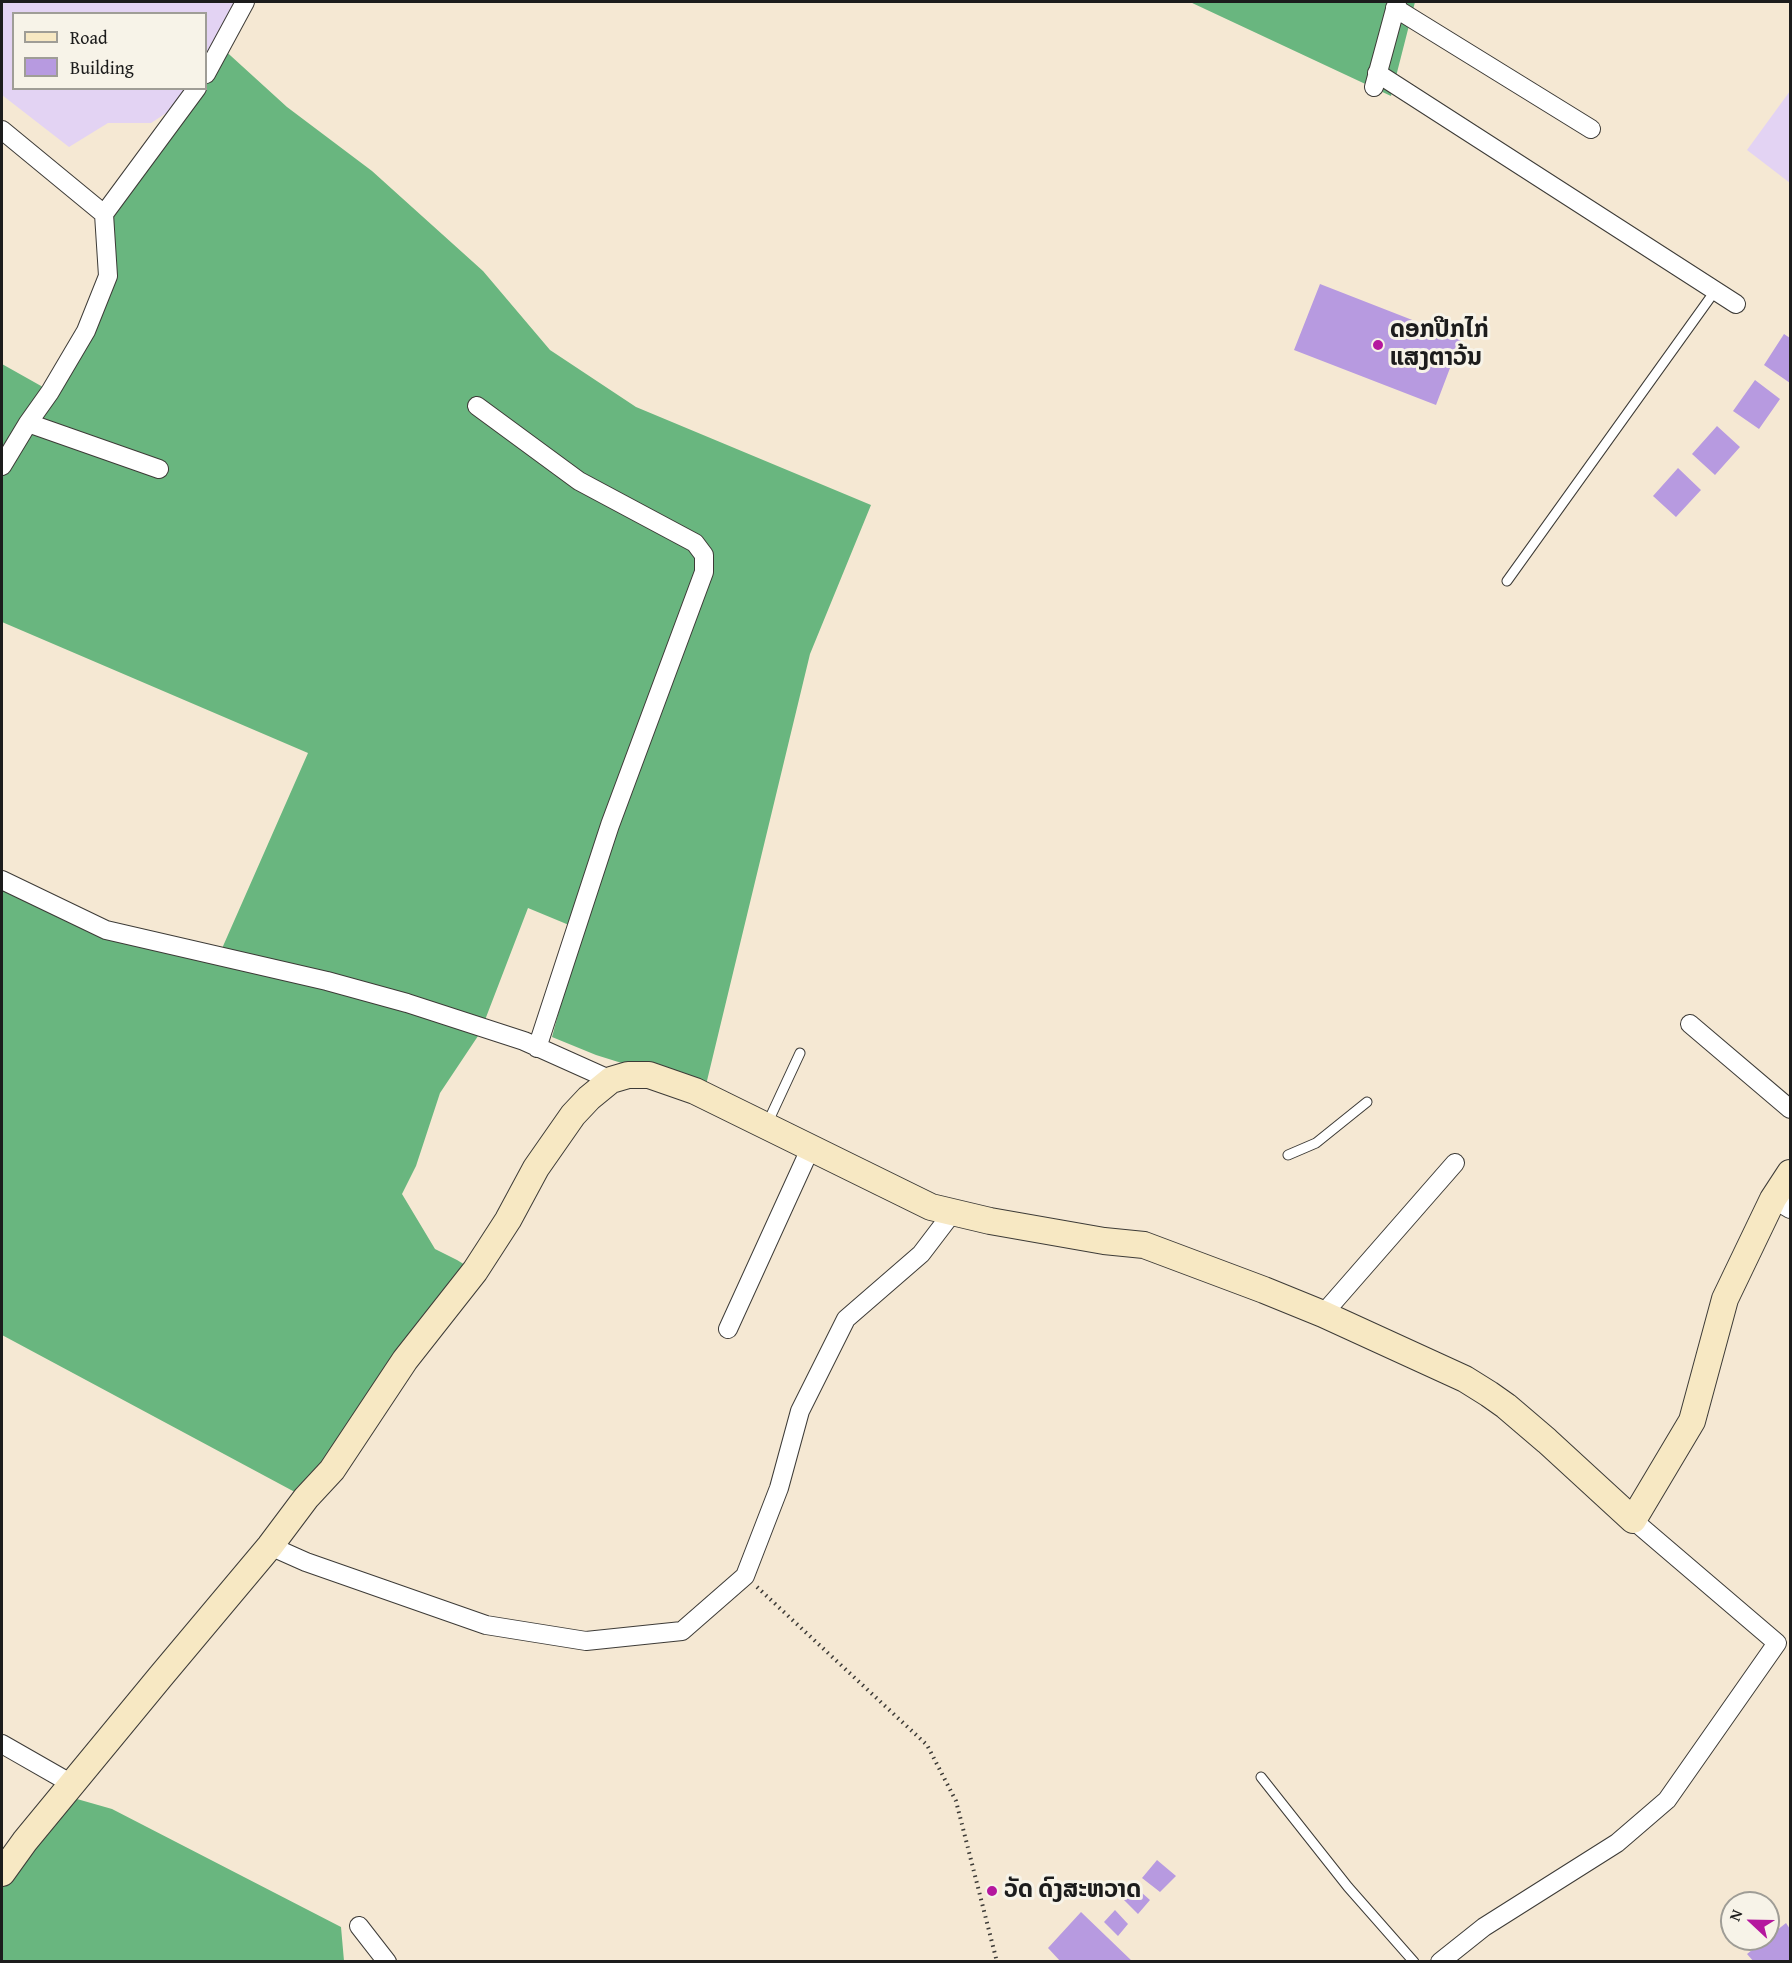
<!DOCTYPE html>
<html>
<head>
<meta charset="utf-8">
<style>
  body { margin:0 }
  #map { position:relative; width:1792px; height:1963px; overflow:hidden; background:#f5e8d3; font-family:"Gentium Book Plus",serif }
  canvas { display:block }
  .frame { position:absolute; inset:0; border:3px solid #1c1c1c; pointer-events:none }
  .legend { position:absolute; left:12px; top:12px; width:195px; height:78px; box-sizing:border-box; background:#f7f3e8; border:2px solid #9f9d96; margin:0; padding:8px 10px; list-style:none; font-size:18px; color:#1c1c1c }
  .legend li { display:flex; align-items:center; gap:12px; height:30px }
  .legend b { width:30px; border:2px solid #9f9d96 }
  .north { position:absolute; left:1720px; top:1891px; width:60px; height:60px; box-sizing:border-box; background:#f7f3e8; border:2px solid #9f9d96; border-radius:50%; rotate:292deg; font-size:16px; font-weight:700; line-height:24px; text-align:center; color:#1c1c1c }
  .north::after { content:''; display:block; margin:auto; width:21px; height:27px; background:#b5179e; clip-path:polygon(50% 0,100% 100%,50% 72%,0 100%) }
</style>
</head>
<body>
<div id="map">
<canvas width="1792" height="1963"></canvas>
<div class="frame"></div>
<ul class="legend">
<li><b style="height:8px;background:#f7e8c3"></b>Road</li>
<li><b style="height:16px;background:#b79ae0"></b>Building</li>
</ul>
<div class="north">N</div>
</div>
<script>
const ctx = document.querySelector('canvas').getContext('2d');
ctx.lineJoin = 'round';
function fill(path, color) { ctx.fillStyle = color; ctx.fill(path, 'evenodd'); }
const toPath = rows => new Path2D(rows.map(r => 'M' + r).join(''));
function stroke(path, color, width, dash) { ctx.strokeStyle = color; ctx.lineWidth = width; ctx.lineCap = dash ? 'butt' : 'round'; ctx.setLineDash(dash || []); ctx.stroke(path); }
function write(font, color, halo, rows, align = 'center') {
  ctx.font = font + ' "Gentium Book Plus","Noto Sans Lao",serif'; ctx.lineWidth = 6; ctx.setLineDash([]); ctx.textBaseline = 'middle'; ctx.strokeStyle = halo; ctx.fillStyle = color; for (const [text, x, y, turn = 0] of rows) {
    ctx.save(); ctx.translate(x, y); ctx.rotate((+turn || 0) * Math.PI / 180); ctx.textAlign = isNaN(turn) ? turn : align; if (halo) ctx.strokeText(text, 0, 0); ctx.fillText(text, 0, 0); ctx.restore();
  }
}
fill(toPath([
  [2,2,244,2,206,73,206,14,14,14,14,88,197,89,194,95,151,123,108,123,69,147,2,95],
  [1790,91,1790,183,1747,150]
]), '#e3d3f3');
fill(toPath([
  [1190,2,1415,2,1391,96],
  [220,46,287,107,372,171,483,271,550,350,636,407,871,505,810,654,705,1089,596,1055,552,1037,581,930,528,908,480,1033,440,1093,416,1166,402,1194,435,1249,457,1260,475,1271,306,1498,2,1335,2,876,108,929,220,953,308,753,2,622,2,364,50,391,108,275,109,211,206,88,206,73],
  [63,1795,112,1809,341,1927,344,1961,2,1961,2,1873]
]), '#69b67f');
fill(toPath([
  [1320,284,1461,339,1436,405,1294,350],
  [1784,334,1790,338,1790,383,1764,365],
  [1755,380,1780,399,1759,429,1733,411],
  [1717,426,1740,447,1715,475,1692,454],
  [1678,468,1701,490,1676,517,1653,496],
  [1157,1860,1176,1876,1160,1892,1142,1878],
  [1133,1885,1150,1900,1138,1914,1123,1899],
  [1115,1910,1128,1924,1118,1936,1104,1922],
  [1081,1912,1133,1962,1061,1962,1048,1948],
  [1786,1923,1790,1929,1790,1962,1754,1962,1747,1954]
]), '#b79ae0');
const lane = toPath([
  [1507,581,1715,291],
  [767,1124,800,1053],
  [1288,1155,1316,1143,1367,1102],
  [1261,1777,1348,1887,1414,1962]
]);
const street = toPath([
  [1395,8,1591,129],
  [1377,73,1736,304],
  [206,74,245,2],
  [1374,87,1397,2],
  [2,130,104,214],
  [477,406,579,481,695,543,704,555,704,572,610,825,537,1048],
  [28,423,159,469],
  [2,466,28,423,50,392,86,331,108,276,104,214,197,88],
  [2,880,106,930,327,981,407,1003,524,1041,611,1080],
  [1690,1024,1790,1109],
  [1773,1199,1790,1209],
  [1323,1314,1455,1163],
  [728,1329,811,1147],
  [270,1546,306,1562,486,1625,586,1641,682,1631,745,1576,779,1488,800,1411,846,1319,921,1254,953,1212],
  [2,1744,72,1784],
  [359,1926,387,1962],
  [1440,1962,1484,1927,1617,1843,1667,1800,1777,1643,1633,1520]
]);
const secondary = toPath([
  [2,1873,25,1841,161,1676,270,1546,306,1498,332,1470,405,1360,475,1271,508,1220,536,1168,573,1115,589,1098,611,1080,628,1075,649,1075,695,1091,931,1207,990,1221,1104,1241,1144,1245,1264,1290,1323,1314,1465,1379,1489,1394,1506,1406,1547,1441,1633,1520,1692,1421,1725,1299,1773,1199,1790,1173]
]);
stroke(lane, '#3d3b37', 11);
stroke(street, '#3d3b37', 20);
stroke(secondary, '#3d3b37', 28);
stroke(toPath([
  [757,1587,927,1745,956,1801,997,1962]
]), '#3d3b37', 4, [1.5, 4.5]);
stroke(lane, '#fff', 9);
stroke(street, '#fff', 18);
stroke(secondary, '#f7e8c3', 26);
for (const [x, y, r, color] of [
  [1378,345,6,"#b5179e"],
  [992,1891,6,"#b5179e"]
]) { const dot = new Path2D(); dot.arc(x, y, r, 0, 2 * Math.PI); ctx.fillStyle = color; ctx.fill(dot); stroke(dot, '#f7f3e8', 2); }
write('bold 24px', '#1c1c1c', '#f7f3e8', [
  ["ດອກປີກໄກ່",1390,331],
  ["ແສງຕາວ້ນ",1390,359],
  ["ວັດ ດົງສະຫວາດ",1004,1891]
], 'left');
</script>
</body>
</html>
